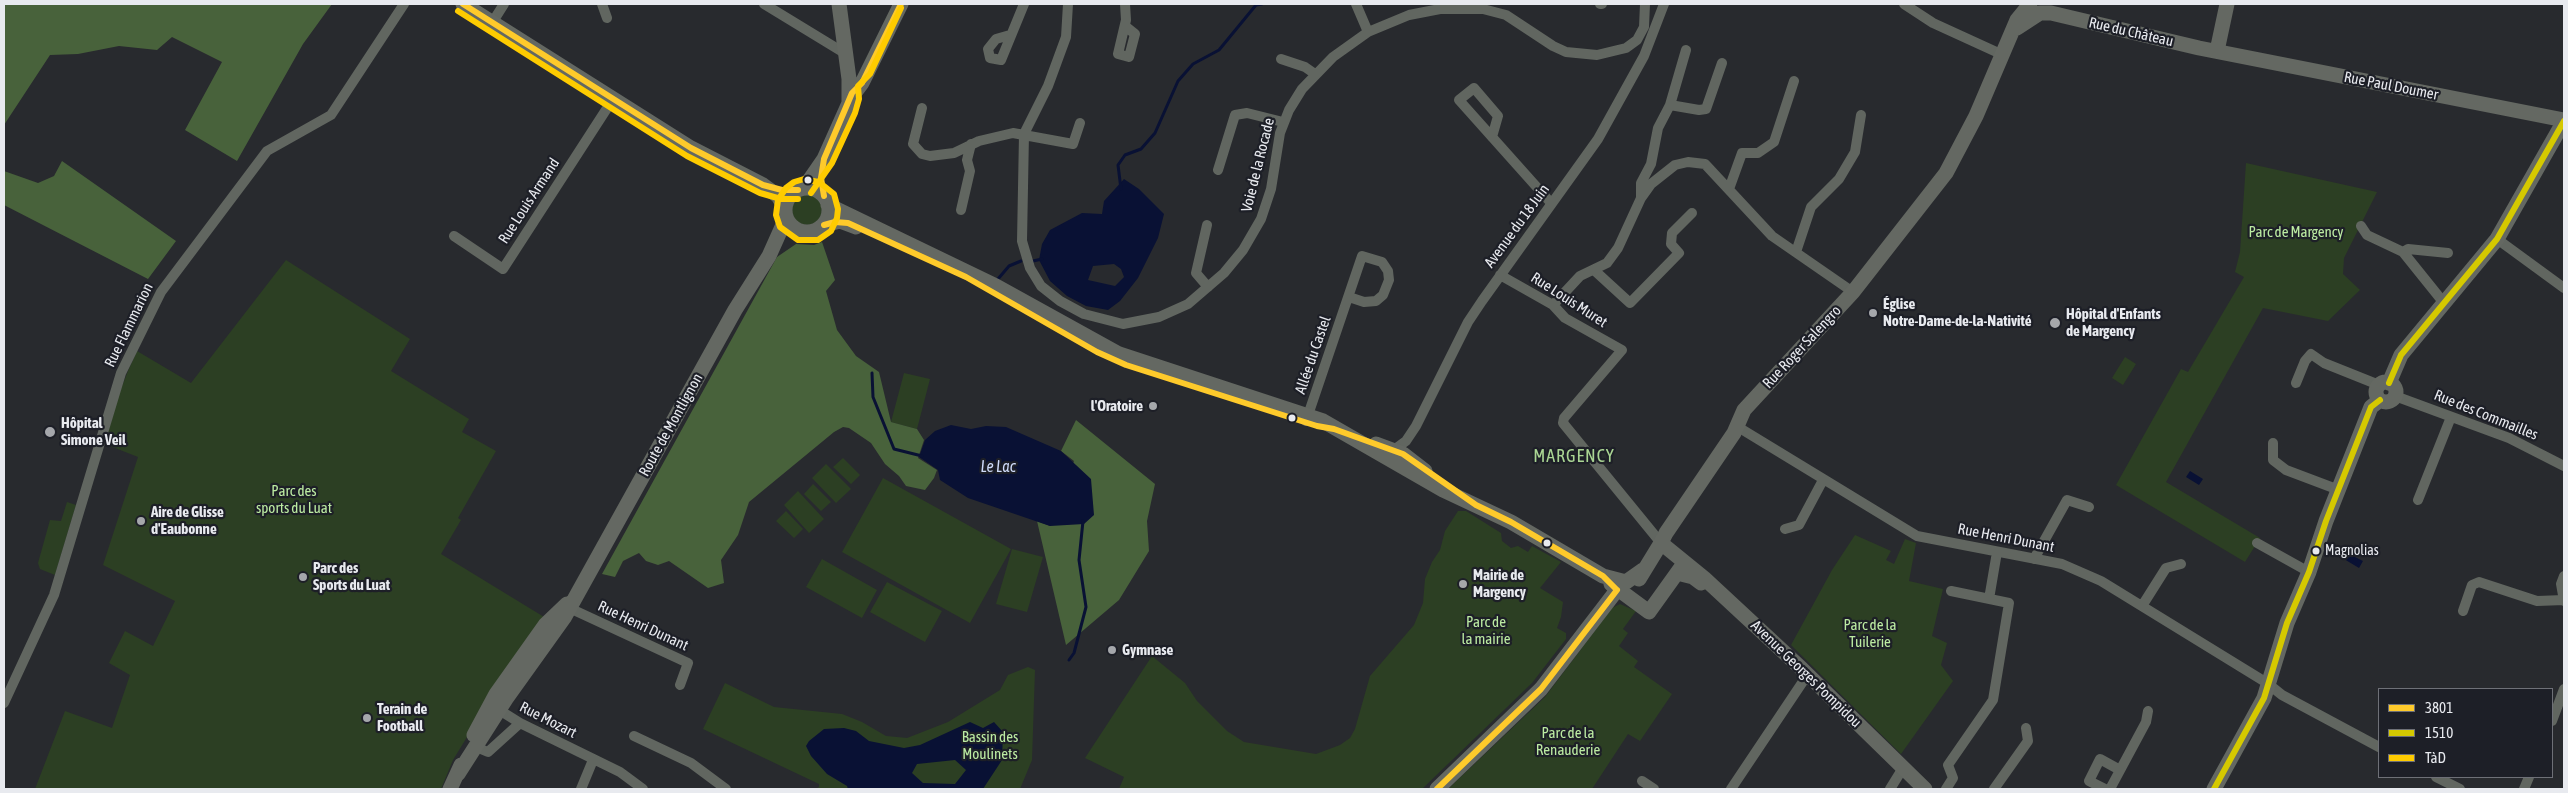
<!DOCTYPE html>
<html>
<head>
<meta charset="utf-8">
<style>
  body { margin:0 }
  #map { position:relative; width:2568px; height:793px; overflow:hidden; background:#282a2e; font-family:"Asap Condensed",sans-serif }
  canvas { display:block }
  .frame { position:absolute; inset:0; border:5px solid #e8eaef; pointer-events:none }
  .legend { position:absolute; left:2378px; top:688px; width:175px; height:90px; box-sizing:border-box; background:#1d1f27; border:1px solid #6e7077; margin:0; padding:6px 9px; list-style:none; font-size:15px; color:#e8eaef }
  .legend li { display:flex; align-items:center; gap:10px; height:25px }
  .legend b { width:25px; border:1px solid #6e7077 }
</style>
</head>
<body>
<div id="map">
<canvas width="2568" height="793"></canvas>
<div class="frame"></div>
<ul class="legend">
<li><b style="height:6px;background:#feca2b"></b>3801</li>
<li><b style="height:6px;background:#d5c900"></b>1510</li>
<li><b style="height:6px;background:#fecb00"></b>TàD</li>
</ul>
</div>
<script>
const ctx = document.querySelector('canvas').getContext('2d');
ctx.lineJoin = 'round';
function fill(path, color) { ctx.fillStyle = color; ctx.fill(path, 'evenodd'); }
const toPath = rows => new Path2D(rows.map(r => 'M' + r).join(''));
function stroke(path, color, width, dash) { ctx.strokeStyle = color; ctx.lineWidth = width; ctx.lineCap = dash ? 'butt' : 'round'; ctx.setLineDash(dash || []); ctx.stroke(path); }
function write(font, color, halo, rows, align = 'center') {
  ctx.font = font + ' "Asap Condensed",sans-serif'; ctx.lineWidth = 4.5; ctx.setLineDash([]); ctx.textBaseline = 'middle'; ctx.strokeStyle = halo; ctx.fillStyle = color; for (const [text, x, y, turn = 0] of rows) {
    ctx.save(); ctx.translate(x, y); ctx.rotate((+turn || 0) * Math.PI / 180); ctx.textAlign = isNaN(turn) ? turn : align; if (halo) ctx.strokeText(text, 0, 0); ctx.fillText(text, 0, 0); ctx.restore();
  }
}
fill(toPath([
  [2246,163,2377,192,2344,258,2343,274,2360,290,2328,321,2263,308,2166,482,2260,538,2245,562,2116,485,2181,369,2188,372,2244,277,2235,272,2240,252],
  '792 210a15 15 0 1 1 30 0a15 15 0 1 1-30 0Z',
  [286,260,410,339,391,371,469,419,462,432,496,451,458,518,461,520,441,554,549,620,486,706,453,760,441,789,35,789,65,711,112,728,130,675,109,663,125,631,153,646,175,601,103,565,138,457,105,444,117,399,128,371,137,351,191,383],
  [2125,357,2136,364,2123,385,2112,378],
  [904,373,930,379,917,429,891,422],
  [843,458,860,475,851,484,833,467],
  [826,464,851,489,836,503,812,478],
  [883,478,1011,549,970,623,842,552],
  [813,484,831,502,821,511,804,494],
  [798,491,824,519,809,533,784,505],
  [67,502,76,505,55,575,40,569,38,563,50,520,61,521],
  [786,511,803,529,794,538,776,521],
  [1458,511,1466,511,1501,533,1502,541,1511,548,1518,546,1528,552,1532,546,1561,562,1540,588,1563,602,1561,617,1557,628,1566,633,1566,639,1532,683,1422,789,1119,789,1124,777,1085,758,1152,656,1185,683,1197,701,1227,731,1244,742,1316,754,1340,745,1350,738,1355,729,1370,676,1414,625,1423,603,1425,579,1432,562,1440,550,1445,531],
  [1855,535,1891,551,1886,560,1894,564,1905,539,1916,543,1909,581,1943,589,1932,636,1947,643,1941,665,1953,681,1901,754,1791,645,1832,570],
  [1012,549,1043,557,1027,612,996,604],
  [822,559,877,590,862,618,806,587],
  [887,582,942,611,925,642,870,612],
  [1620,604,1636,611,1623,629,1628,633,1619,646,1638,661,1634,667,1672,694,1640,741,1628,734,1592,789,1448,789,1545,697,1612,608],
  [1028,667,1035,670,1032,760,1020,789,815,789,819,787,819,784,703,729,725,683,774,707,842,714,862,722,886,736,907,738,948,722,1000,690,1008,675]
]), '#2c3f23');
fill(toPath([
  [4,4,332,4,303,44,237,161,185,130,222,62,172,37,157,50,119,46,78,54,50,55,4,125],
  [62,161,176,241,148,279,4,205,4,171,38,183,54,176],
  [822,242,835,280,826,291,837,330,856,356,879,372,891,422,917,429,924,440,918,458,937,470,934,478,925,490,906,486,899,476,885,464,871,443,849,428,843,427,834,432,749,502,738,535,721,560,724,583,708,588,669,561,658,565,646,561,639,553,623,561,615,577,602,574,777,257,796,244,814,245],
  [1076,420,1155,484,1147,521,1149,551,1119,600,1066,645,1037,521,1050,526,1074,461,1061,451]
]), '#48623b');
fill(toPath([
  [1124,179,1139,189,1164,214,1158,238,1138,278,1120,301,1108,310,1086,306,1067,296,1050,281,1039,260,1042,244,1050,230,1082,213,1102,214,1104,201],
  [1114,264,1121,269,1124,277,1115,286,1088,280,1093,266],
  [951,425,971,429,986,426,1006,427,1061,451,1091,479,1094,515,1084,524,1050,526,968,498,940,480,938,470,919,457,925,440,935,431],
  [2190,471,2203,479,2199,485,2186,477],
  [2347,553,2363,561,2359,568,2344,559],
  [970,722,983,728,994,722,1003,732,1002,760,983,789,848,789,847,786,827,774,811,756,806,746,809,741,824,729,844,728,856,731,869,741,904,748,920,745],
  [955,760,966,770,955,784,923,783,912,773,917,764]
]), '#091134');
stroke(toPath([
  [1121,189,1118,165,1125,155,1141,149,1155,133,1178,81,1193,64,1219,50,1256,5,1262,4],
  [1033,261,1042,259],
  [998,279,1009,266,1021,261],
  [872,373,873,397,894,449,922,456],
  [1069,660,1074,653,1086,607,1079,560,1083,521]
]), '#091134', 3);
stroke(toPath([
  [602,4,607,18],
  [764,4,846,54],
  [1068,4,1066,37,1048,86,1024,134,1022,241,1030,268,1041,286,1060,301,1084,314,1123,324,1159,317,1188,304,1224,273,1243,250,1261,219,1271,189,1280,133,1289,110,1302,89,1333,57,1368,32,1409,15,1440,9,1483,9,1506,15,1553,46,1566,52,1597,55,1626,48,1637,40,1644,27,1645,4],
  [1356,4,1368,32],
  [1600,4,1602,4],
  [1904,4,1933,23,2003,55],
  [492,23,504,4],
  [1125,26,1135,34,1129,57,1118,54,1126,20,1125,4],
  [1010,35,996,39,988,49,990,58,1001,60,1024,4],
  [1281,59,1305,67,1315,74],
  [1670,105,1686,50],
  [922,108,913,144,922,154,930,156,954,153,979,141,1013,133,1073,144,1080,123],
  [1492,137,1498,116,1474,88,1459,100,1551,203],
  [1218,170,1235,115,1247,113,1283,122],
  [1729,189,1742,153,1758,153,1774,142,1794,81],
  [1641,198,1641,183,1651,164,1658,128,1670,105,1699,110,1706,109,1722,63],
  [961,210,970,171,967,160,971,144],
  [1207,225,1196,273,1208,287],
  [2361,226,2367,235,2403,252,2444,303],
  [454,236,503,269,613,99],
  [2497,239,2564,288],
  [1796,252,1811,207,1839,179,1855,152,1861,115],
  [2403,252,2408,249,2448,253],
  [1594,270,1630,303,1679,253,1671,244,1672,233,1692,213],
  [1500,275,1553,305,1565,318,1622,350,1564,418,1563,423,1661,543],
  [1553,305,1580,276,1607,263,1618,248,1641,198,1651,184,1675,165,1688,162,1705,164,1772,236,1853,292],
  [2296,383,2305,361,2311,354,2324,363,2379,385],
  [2395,396,2509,438,2564,466],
  [1306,421,1362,256,1382,262,1388,271,1389,280,1383,295,1376,301,1364,302,1349,297],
  [1738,427,1917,536,2062,564,2101,581,2267,683,2282,695,2379,747],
  [2273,443,2273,460,2286,470,2339,490],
  [1391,452,1406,441,1416,426,1468,322,1482,301,1598,139,1644,56,1664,4],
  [2418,500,2451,417],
  [1785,529,1799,525,1823,480],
  [2257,543,2309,572],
  [2034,559,2067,500,2089,507],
  [2564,576,2561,584,2564,601],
  [1989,599,1997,552],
  [565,606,688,663,680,685],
  [2142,606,2166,568,2181,564],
  [2463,611,2472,585,2479,582,2537,601,2564,600],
  [4,703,54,595,121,373,161,292,267,151,331,115,404,4],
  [496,708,520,723,620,772,643,789],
  [2552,721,2564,689],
  [634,736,691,763,726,789],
  [476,747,488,752,520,723],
  [2436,777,2460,789],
  [1642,781,1654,789],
  [581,789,593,760],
  [1731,789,1808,674],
  [1890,789,1903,768],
  [1946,789,1953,778,1948,765,1993,700,2009,603,1951,591],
  [1994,789,2028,741,2026,728],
  [2105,789,2089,781,2100,759,2120,770],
  [2110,789,2146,722,2148,711],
  [2524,789,2529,777]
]), '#616660', 10);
stroke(toPath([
  [463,4,691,148,763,185,778,196,785,208],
  [2017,28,2040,13,2051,13,2199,48,2564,120],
  [2217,51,2227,4],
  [850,99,862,83,901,4],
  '785 210a22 22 0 1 1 44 0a22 22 0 1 1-44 0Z',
  [804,188,824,159,849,103,849,79,839,4],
  [828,205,996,286,1119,354,1323,421,1443,490,1511,522,1603,576,1626,582,1643,570],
  [824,225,840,221,856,227],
  '2376 392a10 10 0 1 1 20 0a10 10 0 1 1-20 0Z',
  [2389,383,2401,355,2497,239,2564,121],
  [1376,444,1403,454,1425,471],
  [1661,543,1666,533,1734,433,1744,410,1853,292,1946,173,1976,116,2017,20,2030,4],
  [1677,573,1693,577,1701,583],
  [1639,579,1661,543,1704,578,1802,669,1925,789],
  [1611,584,1649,612,1682,566],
  [474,735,496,694,545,625,567,604],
  [458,774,506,699,564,618,735,310,769,256,786,218],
  [450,789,461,765],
  [1437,789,1541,689,1617,590],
  [2214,789,2264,698,2287,623,2309,572,2326,521,2371,407,2380,400]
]), '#646862', 15);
stroke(toPath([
  [463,4,691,148,763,185,782,190,798,190],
  [824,196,821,178,824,159,852,93,862,83,901,4],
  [824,225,835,222,848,223,966,277,1097,352,1126,365,1317,426,1334,429,1403,454,1476,505,1511,522,1603,576,1617,590],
  [1437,789,1541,689,1617,590]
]), '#feca2b', 6);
stroke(toPath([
  [2389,383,2401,355,2497,239,2564,121],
  [2214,789,2264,698,2287,623,2309,572,2326,521,2371,407,2380,400]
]), '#d5c900', 6);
stroke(toPath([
  [458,11,687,156,760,193,781,199,798,199],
  [818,182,804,179,794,182,786,188,778,200,776,215,780,227,798,240,818,240,831,231,837,218,838,209,834,194,819,182],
  [811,193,832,163,855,113,859,99,858,86,870,74,901,8]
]), '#fecb00', 6);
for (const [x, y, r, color] of [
  [808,180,4.5,"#e8eaef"],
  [1873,313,5,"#a5a7ab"],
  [2055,323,6,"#a5a7ab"],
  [1153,406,5,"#a5a7ab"],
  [1292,418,4.5,"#e8eaef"],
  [50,432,6,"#a5a7ab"],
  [141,521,5,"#a5a7ab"],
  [1547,543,4.5,"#e8eaef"],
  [2316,551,4.5,"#e8eaef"],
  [303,577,5,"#a5a7ab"],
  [1463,584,5,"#a5a7ab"],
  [1112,650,5,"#a5a7ab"],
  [367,718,5,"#a5a7ab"]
]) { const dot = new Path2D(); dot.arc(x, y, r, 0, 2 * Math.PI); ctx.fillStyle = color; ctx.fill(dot); stroke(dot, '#1d1f27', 2); }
write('14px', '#e8eaef', '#1d1f27', [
  ["Magnolias",2325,551]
], 'left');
write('15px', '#e8eaef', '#1d1f27', [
  ["Rue du Château",2131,32,13],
  ["Rue Paul Doumer",2391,86,11],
  ["Voie de la Rocade",1258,165,-76],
  ["Rue Louis Armand",529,201,-57],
  ["Avenue du 18 Juin",1517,226,-54],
  ["Rue Louis Muret",1569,300,33],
  ["Rue Flammarion",129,325,-64],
  ["Rue Roger Salengro",1802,347,-47],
  ["Allée du Castel",1313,355,-71],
  ["Rue des Commailles",2486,415,22],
  ["Route de Montlignon",671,425,-61],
  ["Rue Henri Dunant",2006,538,11],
  ["Rue Henri Dunant",643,626,25],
  ["Avenue Georges Pompidou",1806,674,44],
  ["Rue Mozart",548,720,27]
]);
write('15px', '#bceba2', '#1d1f27', [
  ["Parc de Margency",2296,232],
  ["Parc des",294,491],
  ["sports du Luat",294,508],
  ["Parc de",1486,622],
  ["la mairie",1486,639],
  ["Parc de la",1870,625],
  ["Tuilerie",1870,642],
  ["Parc de la",1568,733],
  ["Renauderie",1568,750],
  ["Bassin des",990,737],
  ["Moulinets",990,754]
]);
write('bold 15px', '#e8eaef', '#1d1f27', [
  ["Église",1883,304],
  ["Notre-Dame-de-la-Nativité",1883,321],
  ["Hôpital d'Enfants",2066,314],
  ["de Margency",2066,331],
  ["l'Oratoire",1143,406,"right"],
  ["Hôpital",61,423],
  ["Simone Veil",61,440],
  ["Aire de Glisse",151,512],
  ["d'Eaubonne",151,529],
  ["Parc des",313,568],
  ["Sports du Luat",313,585],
  ["Mairie de",1473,575],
  ["Margency",1473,592],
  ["Gymnase",1122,650],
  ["Terain de",377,709],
  ["Football",377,726]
], 'left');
write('italic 16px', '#cfdbf9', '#1d1f27', [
  ["Le Lac",998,467]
]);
ctx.letterSpacing = '1px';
write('18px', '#aad593', '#1d1f27', [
  ["MARGENCY",1574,456]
]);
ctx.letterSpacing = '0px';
</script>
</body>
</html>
